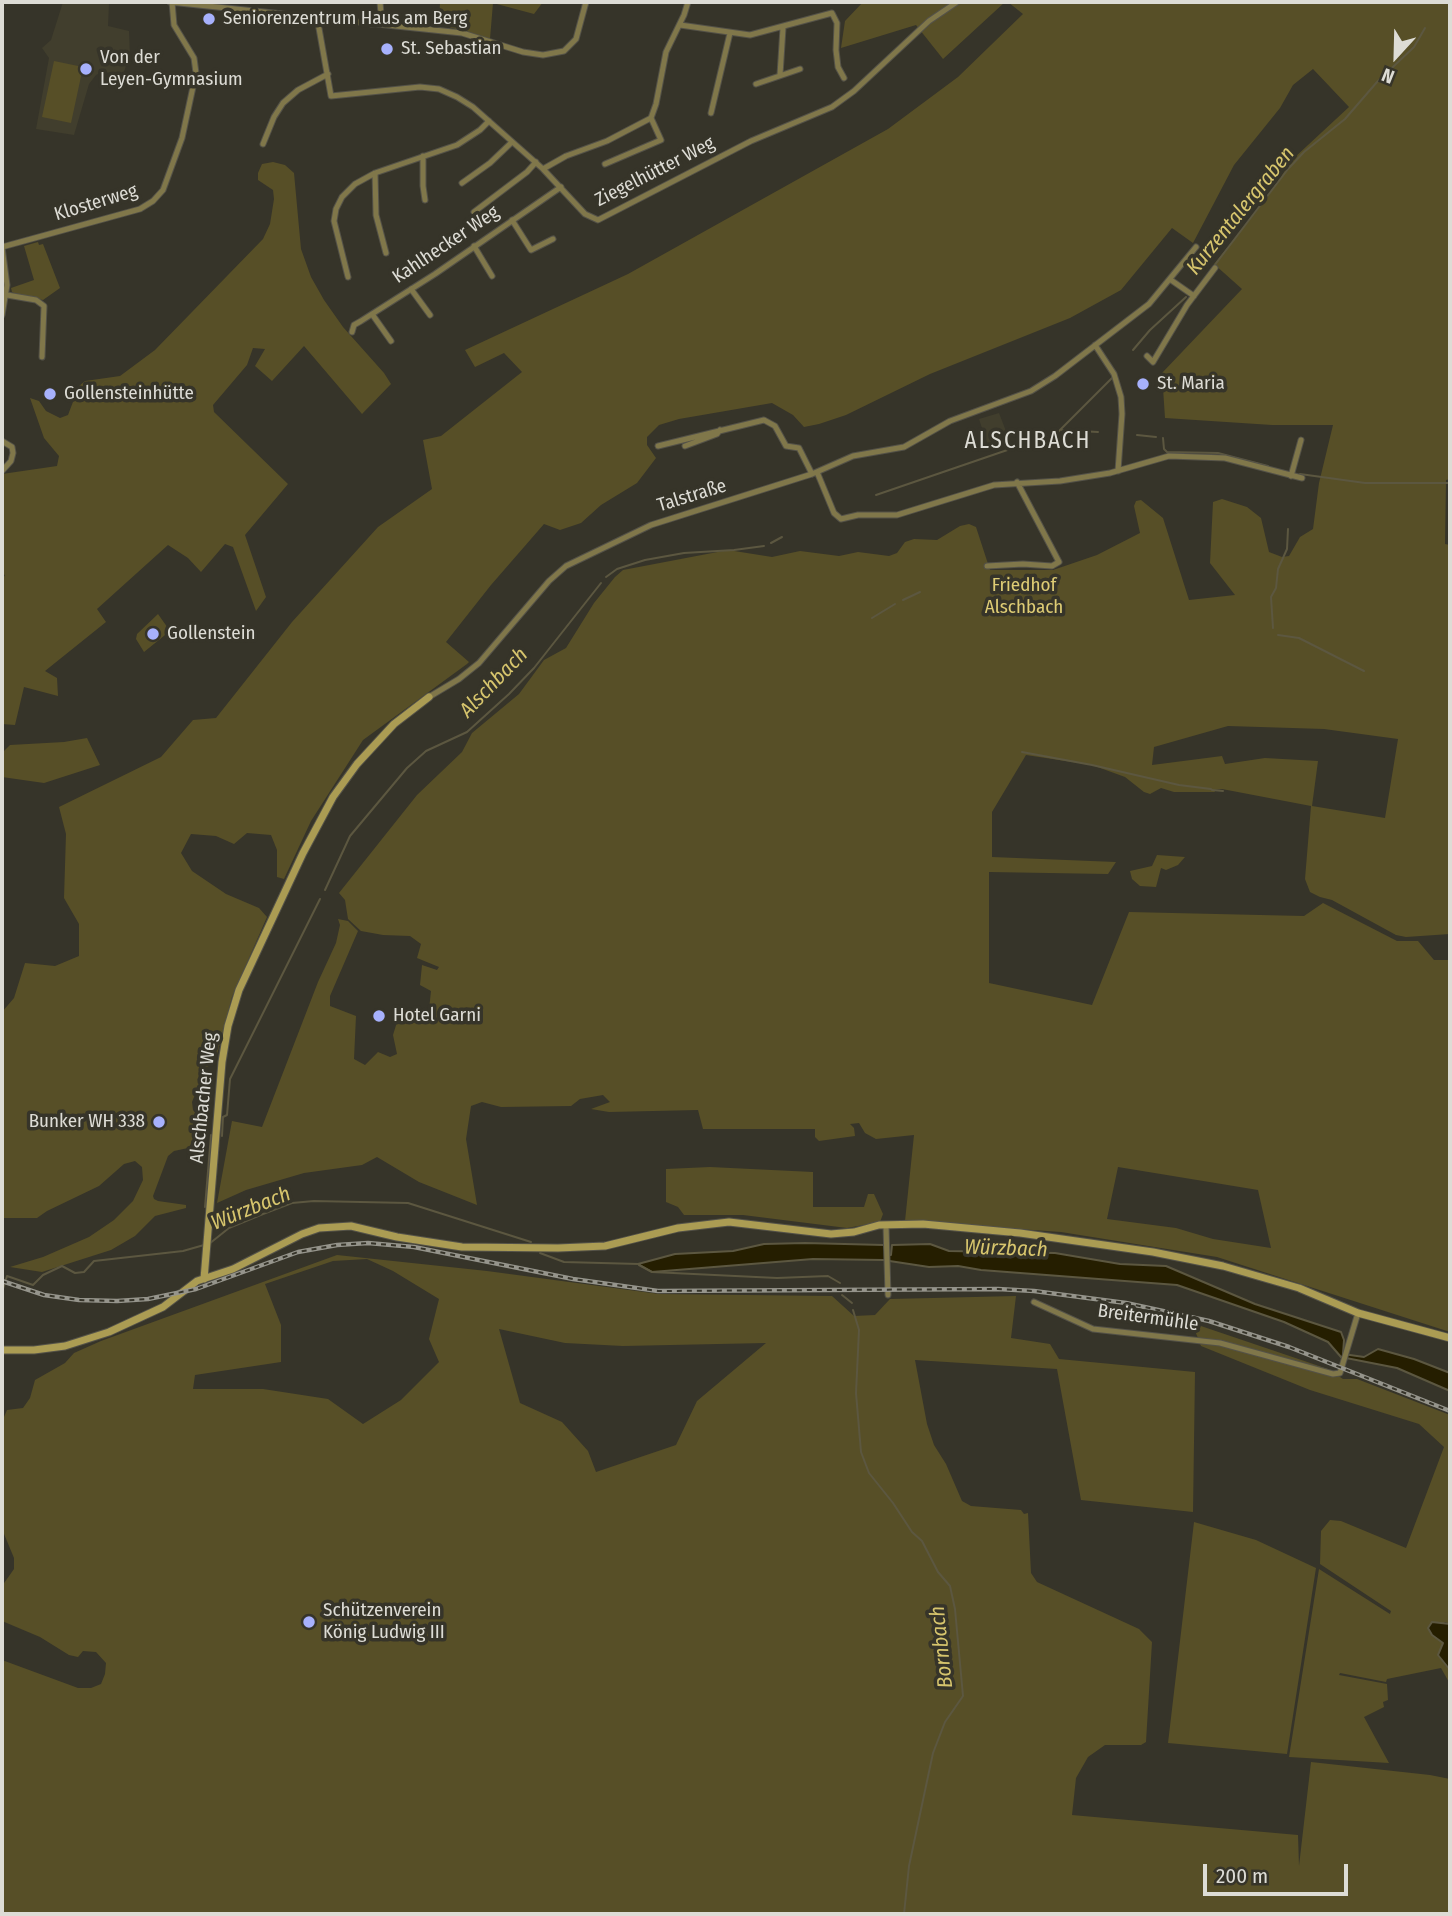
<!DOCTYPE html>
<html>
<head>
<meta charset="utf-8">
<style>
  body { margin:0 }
  #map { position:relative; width:1452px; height:1916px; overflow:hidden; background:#363429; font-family:"Fira Sans Condensed",sans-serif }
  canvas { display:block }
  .frame { position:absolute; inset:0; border:4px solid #dddcd5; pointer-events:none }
  .north { position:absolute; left:1361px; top:21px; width:70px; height:70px; -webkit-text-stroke:5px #363429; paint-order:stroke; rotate:202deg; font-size:19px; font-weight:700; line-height:28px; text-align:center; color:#dddcd5 }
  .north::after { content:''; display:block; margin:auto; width:24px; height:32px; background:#dddcd5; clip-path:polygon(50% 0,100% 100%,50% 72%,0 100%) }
  .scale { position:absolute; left:1203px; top:1864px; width:145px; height:32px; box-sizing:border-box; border:4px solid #dddcd5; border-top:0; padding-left:9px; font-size:21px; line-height:24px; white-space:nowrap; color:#dddcd5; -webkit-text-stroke:5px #363429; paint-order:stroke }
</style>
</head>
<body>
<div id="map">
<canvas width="1452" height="1916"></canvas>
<div class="frame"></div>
<div class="north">N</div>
<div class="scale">200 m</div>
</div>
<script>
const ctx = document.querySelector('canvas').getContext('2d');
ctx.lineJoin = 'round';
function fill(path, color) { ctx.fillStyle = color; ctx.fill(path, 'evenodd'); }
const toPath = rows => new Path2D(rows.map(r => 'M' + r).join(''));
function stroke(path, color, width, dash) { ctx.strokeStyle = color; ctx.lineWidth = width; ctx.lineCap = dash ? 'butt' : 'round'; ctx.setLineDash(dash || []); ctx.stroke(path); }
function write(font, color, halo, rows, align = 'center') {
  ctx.font = font + ' "Fira Sans Condensed",sans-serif'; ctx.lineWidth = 7; ctx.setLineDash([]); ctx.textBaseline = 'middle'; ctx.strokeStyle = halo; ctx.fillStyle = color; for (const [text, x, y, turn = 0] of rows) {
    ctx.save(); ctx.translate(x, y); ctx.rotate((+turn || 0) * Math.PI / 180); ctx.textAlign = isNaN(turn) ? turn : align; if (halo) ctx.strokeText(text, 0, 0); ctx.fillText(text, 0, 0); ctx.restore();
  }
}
fill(toPath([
  [63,2,109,4,108,26,129,31,130,56,123,74,102,72,96,75,89,84,74,135,36,129,49,58,42,48,51,40],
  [999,413,1009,439,988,446,979,419]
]), '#413e2d');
fill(toPath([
  [440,2,543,2,534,14,493,3,490,39,439,24],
  [863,2,1005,2,943,59,916,25,841,48,845,21],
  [1008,2,1450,2,1450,479,1446,480,1445,544,1450,545,1450,934,1406,937,1396,935,1332,900,1320,897,1310,892,1305,879,1311,806,1222,789,1214,790,1215,792,1174,792,1161,788,1150,794,1144,792,1125,777,1092,765,1026,755,992,812,992,857,1116,862,1108,874,989,872,989,983,1092,1005,1129,912,1304,916,1323,903,1397,941,1418,941,1434,960,1450,960,1450,1332,1217,1257,1061,1232,905,1221,914,1135,876,1139,865,1133,859,1123,850,1124,854,1128,855,1136,819,1141,815,1137,815,1129,703,1129,698,1110,609,1112,591,1109,610,1102,603,1095,580,1099,571,1106,501,1107,482,1102,471,1106,466,1139,477,1205,419,1182,377,1157,362,1165,304,1173,246,1190,217,1203,232,1121,262,1127,318,982,336,943,340,925,338,919,348,921,358,931,330,996,330,1006,356,1016,354,1059,365,1065,378,1052,390,1057,397,1054,393,1035,401,1009,414,1014,423,1021,428,1019,431,991,420,985,422,965,437,970,439,967,417,958,421,944,410,936,383,935,361,931,348,919,345,900,339,893,417,795,462,752,472,733,519,694,544,660,566,648,594,603,615,577,623,570,728,550,772,557,800,551,839,556,858,552,889,556,897,553,905,542,914,539,937,540,960,526,969,524,976,527,990,570,1053,570,1097,555,1140,533,1134,506,1136,501,1141,500,1163,518,1189,600,1235,595,1210,563,1213,502,1222,499,1247,507,1261,518,1269,552,1282,557,1289,556,1300,537,1313,529,1319,483,1333,425,1272,425,1165,418,1162,373,1242,289,1214,264,1256,212,1294,158,1349,107,1313,69,1293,85,1280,108,1234,165,1193,243,1172,228,1121,290,1070,318,930,374,846,415,819,424,804,427,793,415,772,403,679,419,659,425,647,437,647,445,656,458,637,483,601,505,581,523,560,530,544,524,491,585,446,642,469,662,467,664,363,740,311,821,284,879,277,877,277,850,271,835,247,833,234,844,216,836,191,834,181,853,192,871,226,894,259,908,267,917,232,997,215,1062,204,1069,201,1075,200,1082,192,1102,193,1110,200,1119,194,1140,188,1148,174,1151,168,1156,153,1196,154,1199,158,1201,186,1205,186,1208,155,1216,135,1236,111,1250,42,1272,10,1267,43,1257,89,1237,114,1220,133,1201,143,1180,142,1167,135,1161,124,1164,99,1186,47,1211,37,1218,2,1218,2,1012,14,998,25,963,55,966,79,956,79,924,64,898,66,834,59,807,161,757,193,720,216,718,292,622,378,527,432,489,423,440,441,436,522,372,504,353,475,367,465,350,628,274,888,129,958,77,1023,14],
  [1228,726,1324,729,1398,739,1385,818,1312,806,1318,761,1265,758,1225,764,1222,756,1152,765,1154,747],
  [1118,1167,1258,1190,1271,1248,1213,1239,1176,1228,1107,1219],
  [54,61,83,67,71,123,42,117],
  [273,162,285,165,294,173,301,249,311,277,324,300,343,327,384,373,391,384,362,414,304,346,272,381,255,366,265,349,253,348,247,365,213,405,214,412,288,484,245,535,266,597,256,611,233,547,225,544,201,572,188,558,168,545,97,609,106,622,45,671,57,678,58,696,24,687,15,725,2,724,2,577,5,576,2,570,2,474,57,466,59,456,44,438,30,398,39,401,46,411,60,418,68,415,79,386,85,381,120,376,155,350,263,239,270,224,274,199,273,190,258,180,258,173,262,164],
  [38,242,39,245,43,244,60,288,43,300,16,294,12,292,11,288,34,280,24,246],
  [158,614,170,631,144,652,136,639,137,634],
  [87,738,100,765,44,783,2,777,2,753,10,745,64,742],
  [1157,855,1185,857,1178,865,1166,870,1161,868,1156,887,1140,886,1132,879,1130,871,1152,866],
  [710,1167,813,1172,813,1207,864,1207,868,1194,874,1194,883,1214,880,1222,847,1228,743,1215,684,1215,678,1207,666,1202,666,1169],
  [337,1255,487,1271,659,1294,832,1296,854,1316,875,1315,890,1299,1016,1296,1011,1338,1050,1344,1059,1359,1195,1372,1193,1512,1081,1500,1057,1369,915,1360,927,1424,934,1445,946,1464,962,1501,971,1506,1021,1510,1024,1514,1028,1513,1031,1573,1037,1582,1139,1629,1152,1642,1146,1742,1141,1745,1105,1745,1088,1757,1076,1778,1072,1815,1298,1835,1299,1866,1311,1762,1430,1775,1450,1779,1450,1914,2,1914,2,1660,78,1688,91,1688,101,1684,105,1674,106,1663,96,1652,83,1651,78,1657,69,1655,40,1637,2,1621,2,1586,14,1569,14,1558,2,1529,4,1417,7,1410,23,1408,30,1398,35,1380,65,1363,74,1353,101,1341],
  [367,1259,393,1271,439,1299,429,1339,439,1362,401,1400,363,1424,328,1399,263,1389,193,1389,195,1375,281,1362,281,1325,265,1284,333,1261],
  [499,1329,565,1343,623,1346,766,1343,697,1401,676,1445,596,1472,588,1451,562,1422,520,1403],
  [1192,1323,1328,1369,1343,1379,1357,1379,1450,1415,1450,1624,1445,1622,1432,1635,1443,1643,1440,1649,1445,1665,1450,1670,1450,1684,1441,1668,1387,1679,1386,1682,1340,1673,1339,1675,1387,1684,1388,1700,1383,1702,1384,1707,1364,1717,1389,1763,1289,1757,1319,1569,1390,1614,1391,1611,1320,1564,1321,1531,1330,1520,1341,1521,1406,1548,1444,1447,1419,1424,1310,1390,1201,1346],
  [1194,1522,1256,1540,1316,1568,1287,1754,1168,1743]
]), '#574f27');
const water = toPath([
  [805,1243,884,1245,886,1255,891,1255,892,1245,930,1244,949,1251,1055,1253,1120,1264,1166,1266,1255,1304,1341,1332,1344,1340,1343,1354,1364,1357,1378,1349,1414,1359,1450,1373,1450,1391,1397,1368,1341,1357,1328,1342,1284,1322,1177,1285,981,1270,958,1266,929,1267,883,1260,813,1259,652,1272,638,1264,675,1254,733,1251,764,1244,805,1243],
  [1432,1622,1450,1624,1450,1670,1438,1655,1443,1643,1432,1635,1428,1628,1432,1622]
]);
fill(water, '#251e00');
stroke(water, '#5c5740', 2);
stroke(toPath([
  [1214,266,1288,169,1304,152,1345,119,1377,82,1414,47,1425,28],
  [1133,350,1150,330,1186,297],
  [1062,430,1098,432],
  [1137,435,1156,437],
  [1163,438,1164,449,1167,452,1218,453,1268,466],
  [1300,474,1365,483,1450,483],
  [876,495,1057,433,1112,378],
  [771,543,782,537],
  [606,577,617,569,645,560,684,553,734,550,764,546],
  [903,600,920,592],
  [872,618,895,604],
  [1273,628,1271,597,1276,588,1278,569,1287,549,1288,529],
  [1278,635,1299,638,1364,671],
  [1022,752,1092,765,1179,785,1211,789],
  [1212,790,1223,791],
  [325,890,350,836,407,768,426,751,467,732,509,694,534,668,601,583],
  [222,1136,223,1117,227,1115,230,1079,320,899],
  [205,1207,211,1135],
  [209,1244,229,1228,263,1214,292,1203,314,1201,408,1203,531,1242],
  [540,1253,564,1262,639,1264],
  [639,1265,652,1272,777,1278,828,1276,840,1283],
  [2,1292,7,1276,33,1285,43,1275,62,1266,75,1273,84,1272,94,1261,183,1251,204,1245],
  [842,1295,852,1303],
  [853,1310,859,1330,856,1393,861,1452,869,1473,893,1503,912,1532,922,1541,938,1572,950,1586,955,1609,963,1696,945,1722,933,1753,909,1866,904,1914]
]), '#5c5740', 2);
const street = toPath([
  [170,2,462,33,523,52,543,55,564,51,576,39,586,2],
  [317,17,331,96,420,87,439,89,457,97,473,107,543,169,585,214,598,220,751,141,832,107,854,91,929,21,957,2],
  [371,24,381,14,380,2],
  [680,25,750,35,832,13,837,23,836,50,838,67,844,78],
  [780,75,783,28],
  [756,84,800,69],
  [711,113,730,33],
  [263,144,274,117,283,103,298,90,328,74],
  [423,156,423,186,425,200],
  [605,164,661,140,651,118],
  [543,169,566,156,607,141,651,118,656,104,666,52,684,15,688,2],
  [375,173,376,215,386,253],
  [462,183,490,163,512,142],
  [474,212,527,172,536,162],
  [512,220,531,250,553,239],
  [474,246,492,276],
  [2,247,140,209,153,201,163,190,182,138,196,73,194,58,174,25,172,2],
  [348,277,334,221,336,209,342,197,355,184,375,173,457,145,480,130,489,121],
  [1171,280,1194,296],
  [411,289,430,315],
  [7,295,36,300,44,306,42,357],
  [372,314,391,341],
  [2,315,7,285,2,247],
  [352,332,354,325,361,321,435,274,561,187],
  [1095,345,1114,374,1121,397,1122,414,1118,471],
  [1147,356,1153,362,1187,305,1215,268],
  [2,441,12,447,13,453,11,461,2,471],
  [658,446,764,420,775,426,786,446,799,448,812,474],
  [685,446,717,434,720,430],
  [817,472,834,513,841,519,858,515,897,515,994,485,1060,481,1110,473,1169,456,1225,458,1302,478],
  [1291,476,1301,440],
  [987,566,1023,564,1052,566,1059,562,1017,482],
  [429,697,459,679,479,663,549,581,566,566,651,525,812,474,853,456,904,447,950,421,1031,391,1055,376,1149,304,1196,247],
  [886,1226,888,1295],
  [1034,1302,1093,1329,1220,1343,1333,1374,1340,1373,1358,1313]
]);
const secondary = toPath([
  [204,1279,222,1062,228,1026,239,990,303,853,333,797,357,764,394,724,429,697],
  [2,1350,34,1350,65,1346,109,1332,163,1307,197,1281,233,1269,302,1234,319,1228,351,1226,397,1237,462,1247,558,1248,605,1246,678,1228,729,1222,831,1234,854,1232,879,1225,923,1224,1020,1233,1153,1252,1223,1266,1299,1288,1358,1313,1450,1338]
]);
stroke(street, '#545248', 7);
stroke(secondary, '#545248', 9);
stroke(street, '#80774a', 5);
stroke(secondary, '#ab9c53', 7);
const rail = toPath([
  [2,1281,44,1295,79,1300,117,1301,148,1299,196,1289,298,1252,337,1245,368,1243,414,1247,573,1279,658,1291,998,1289,1034,1291,1126,1303,1209,1321,1289,1347,1450,1411]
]);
stroke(rail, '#95948b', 4.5);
stroke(rail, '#363429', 2, [5]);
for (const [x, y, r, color] of [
  [209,19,7,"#a7b1fc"],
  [387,49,7,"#a7b1fc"],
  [86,69,7,"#a7b1fc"],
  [1143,384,7,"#a7b1fc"],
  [50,394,7,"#a7b1fc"],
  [153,634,7,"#a7b1fc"],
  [379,1016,7,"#a7b1fc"],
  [159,1122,7,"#a7b1fc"],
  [309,1622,7,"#a7b1fc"]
]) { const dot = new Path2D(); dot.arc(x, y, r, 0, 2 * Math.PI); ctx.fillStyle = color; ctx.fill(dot); stroke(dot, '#363429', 2.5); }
write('19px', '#dddcd5', '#363429', [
  ["Seniorenzentrum Haus am Berg",223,19],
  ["St. Sebastian",401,49],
  ["Von der",100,58],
  ["Leyen-Gymnasium",100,80],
  ["St. Maria",1157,384],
  ["Gollensteinhütte",64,394],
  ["Gollenstein",167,634],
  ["Hotel Garni",393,1016],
  ["Bunker WH 338",145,1122,"right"],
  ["Schützenverein",323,1611],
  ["König Ludwig III",323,1633]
], 'left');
write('19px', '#dddcd5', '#363429', [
  ["Ziegelhütter Weg",655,172,-27],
  ["Klosterweg",96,203,-17],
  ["Kahlhecker Weg",446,245,-34],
  ["Talstraße",692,496,-17],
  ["Alschbacher Weg",204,1098,-84],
  ["Breitermühle",1148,1318,8]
]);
write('19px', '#decc74', '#363429', [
  ["Friedhof",1024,586],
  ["Alschbach",1024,608]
]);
write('italic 21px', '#d7c56d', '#363429', [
  ["Kurzentalergraben",1241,211,-51],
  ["Alschbach",494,683,-46],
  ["Würzbach",251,1209,-22],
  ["Würzbach",1006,1249,2],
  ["Bornbach",942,1647,-96]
]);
ctx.letterSpacing = '2px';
write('23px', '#dddcd5', '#363429', [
  ["ALSCHBACH",1028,442]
]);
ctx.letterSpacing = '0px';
</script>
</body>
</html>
